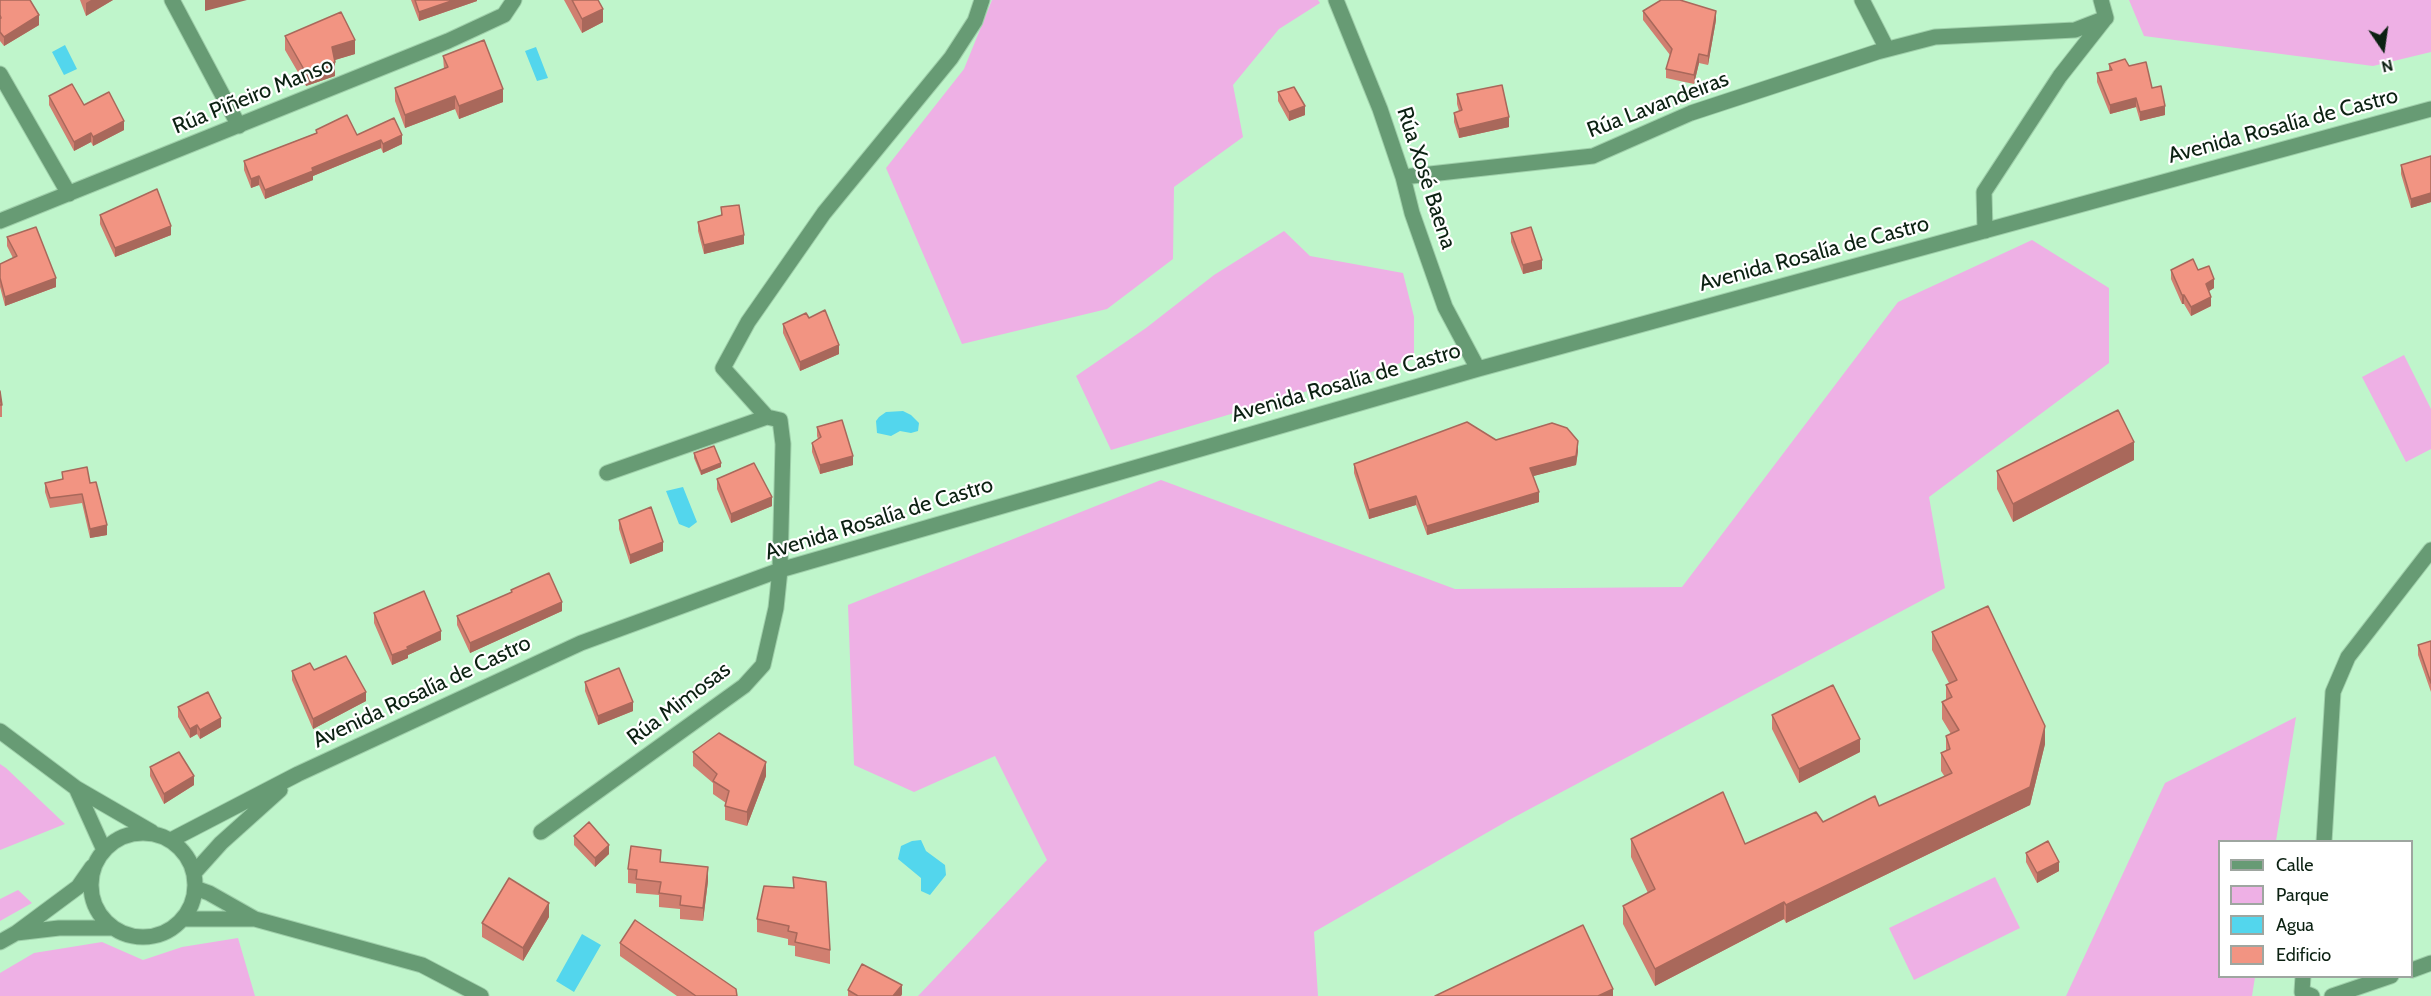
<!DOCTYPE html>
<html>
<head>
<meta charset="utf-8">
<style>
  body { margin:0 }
  #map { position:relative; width:2431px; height:996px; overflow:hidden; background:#bff5cb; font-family:Cabin,sans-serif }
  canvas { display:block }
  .legend { position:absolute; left:2218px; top:840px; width:195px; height:138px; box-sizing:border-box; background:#fff; border:2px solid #9ea6a0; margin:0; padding:8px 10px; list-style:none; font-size:18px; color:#0c2112 }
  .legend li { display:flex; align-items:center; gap:12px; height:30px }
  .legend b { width:30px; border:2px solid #9ea6a0 }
  .north { position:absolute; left:2353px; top:18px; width:60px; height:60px; -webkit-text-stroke:4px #fff; paint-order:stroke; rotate:167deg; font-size:16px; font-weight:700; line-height:24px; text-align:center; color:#0c2112 }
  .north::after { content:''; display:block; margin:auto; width:21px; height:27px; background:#0c2112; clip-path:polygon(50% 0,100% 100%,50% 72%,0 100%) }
</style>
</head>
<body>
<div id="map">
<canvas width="2431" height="996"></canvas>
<ul class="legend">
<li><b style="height:8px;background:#679b74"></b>Calle</li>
<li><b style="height:16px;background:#eeb0e5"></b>Parque</li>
<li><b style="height:16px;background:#53d6ed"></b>Agua</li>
<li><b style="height:16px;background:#f29482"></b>Edificio</li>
</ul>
<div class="north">N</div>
</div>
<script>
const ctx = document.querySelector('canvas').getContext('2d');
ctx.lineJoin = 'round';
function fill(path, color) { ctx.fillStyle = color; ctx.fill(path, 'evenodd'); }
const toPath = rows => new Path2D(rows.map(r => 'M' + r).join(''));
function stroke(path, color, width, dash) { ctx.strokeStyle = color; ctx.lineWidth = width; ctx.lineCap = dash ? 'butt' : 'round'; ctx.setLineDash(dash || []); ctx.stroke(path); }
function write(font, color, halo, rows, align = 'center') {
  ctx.font = font + ' Cabin,sans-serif'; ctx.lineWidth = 4.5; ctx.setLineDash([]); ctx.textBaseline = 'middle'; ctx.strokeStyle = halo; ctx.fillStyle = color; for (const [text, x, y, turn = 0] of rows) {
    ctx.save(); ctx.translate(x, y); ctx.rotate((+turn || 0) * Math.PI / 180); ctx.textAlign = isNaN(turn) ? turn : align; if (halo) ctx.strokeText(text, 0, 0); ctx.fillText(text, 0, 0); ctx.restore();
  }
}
fill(toPath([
  [992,0,1318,0,1320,3,1279,29,1233,85,1243,137,1174,187,1173,259,1107,309,962,344,886,168,964,69],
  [2129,0,2431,0,2431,52,2373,66,2144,36],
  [1284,231,1310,256,1403,273,1414,317,1414,359,1111,450,1076,376,1146,328,1214,275],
  [2032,240,2109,288,2109,363,1929,497,1945,588,1509,820,1314,932,1318,996,918,996,1047,860,995,756,914,792,854,765,848,605,1161,480,1455,589,1682,587,1898,302],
  [2404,355,2431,409,2431,449,2406,462,2362,377],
  [2296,717,2276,841,2220,842,2220,976,2255,977,2252,996,2066,996,2165,783],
  [0,764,6,768,65,824,0,850],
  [1995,877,2020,928,1914,980,1889,928],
  [18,890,32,903,0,921,0,899],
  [238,938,255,996,0,996,0,973,34,953,102,942,143,960,182,947]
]), '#eeb0e5');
fill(toPath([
  [65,45,77,69,64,75,52,52],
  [536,47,548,78,537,81,525,51],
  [903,411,911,415,919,423,918,431,911,433,900,431,891,436,877,433,876,421,879,417,886,412],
  [683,487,697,522,689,528,679,524,666,491],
  [921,840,926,851,945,865,946,875,930,895,921,891,921,878,898,859,901,846,912,841],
  [582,934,601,945,574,992,556,981]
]), '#53d6ed');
const minor = toPath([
  [172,0,239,126],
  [1336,0,1380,109,1403,177,1412,213,1445,307,1478,369],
  [1862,0,1887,49],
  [2101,0,2106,18],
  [0,74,69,194],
  [1403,177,1593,156,1691,113,1877,52,1935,37,2075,30,2106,18],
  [0,221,448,41,504,15,514,0],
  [1985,231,1984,192,2060,76,2104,20],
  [607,473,767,417],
  [0,731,76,788,152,832],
  [76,788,104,850],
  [541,832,744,686,763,665,776,608,780,570,783,444,780,420,767,417,723,368,748,322,824,213,951,58,975,21,982,0],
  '91 885a52 52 0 1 1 104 0a52 52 0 1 1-104 0Z',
  [171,840,298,774,581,643,780,570,1478,369,2431,109],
  [2324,842,2333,692,2348,657,2431,550],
  [194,873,221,843,280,790],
  [195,888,209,893,255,919,422,965,481,996],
  [182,919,254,919],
  [16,933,59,928,113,928],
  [0,942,16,933,78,887,92,867],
  [2412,970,2431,963],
  [2303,976,2302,992,2312,996],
  [2332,996,2391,976]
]);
stroke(minor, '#9fcfaa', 17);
stroke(minor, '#679b74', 15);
fill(toPath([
  [0,0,39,25,4,46,0,41],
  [80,0,113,0,86,16],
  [411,0,477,0,477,1,419,21],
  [564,0,598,0,603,22,582,33],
  [1643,11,1716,20,1708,65,1699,63,1694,84,1666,78,1666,69,1670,55,1643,20],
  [285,36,355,54,334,60,335,76,306,86,285,50],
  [443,56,503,102,459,119,455,109,405,128,395,101,395,88,444,69],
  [2109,64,2129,66,2152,88,2165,115,2140,121,2136,107,2110,114,2097,82,2097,73,2109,71],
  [1278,92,1305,115,1289,121,1278,101],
  [1457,94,1509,127,1459,138,1454,122,1454,113,1459,111,1457,104],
  [49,96,84,105,124,130,93,146,91,142,74,151,49,105],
  [316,130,357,135,402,144,383,153,381,148,313,176,313,180,265,199,259,185,251,188,244,170,244,161,316,133],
  [2431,156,2431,202,2411,208,2401,174,2401,165],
  [721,207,744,244,704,254,698,231,698,222,721,216],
  [100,215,171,235,115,257,100,224],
  [1511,233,1542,269,1523,274,1511,242],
  [7,237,56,287,5,306,0,287,0,264,13,258,7,246],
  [2171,270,2198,270,2214,288,2209,291,2211,306,2191,316,2184,304,2182,304,2171,279],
  [809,318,839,354,800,371,783,333,783,324],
  [0,391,2,405,2,417,0,417],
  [817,427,853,465,820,474,812,452,812,443,818,439,817,436],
  [1496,440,1578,451,1576,465,1533,476,1539,502,1427,535,1416,505,1369,519,1354,473,1354,464],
  [694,453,721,467,701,475,694,458],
  [2134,460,2013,522,1997,489,1997,471],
  [62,472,90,483,107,535,90,538,82,503,50,508,45,492,45,483,62,479],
  [717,479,772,506,731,523,717,489],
  [619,520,663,551,630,564,619,529],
  [511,590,562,611,470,653,457,625,457,616,511,593],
  [374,613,441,640,408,655,408,658,392,665,374,623],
  [1932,632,2045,744,2030,805,1786,923,1784,919,1655,986,1623,924,1623,906,1648,893,1631,857,1631,839,1745,844,1879,806,1945,777,1941,771,1941,753,1946,751,1946,736,1951,734,1942,719,1942,702,1946,700,1946,685,1949,683,1932,650],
  [2431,641,2431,692,2418,655,2418,645],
  [314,670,366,701,313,729,292,680,292,671],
  [585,682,633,711,598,725,585,691],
  [178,707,221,727,200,739,197,734,190,738,178,717],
  [1772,715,1860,752,1799,783,1772,729],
  [693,752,766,776,747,826,725,820,725,806,726,803,713,794,713,783,693,766],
  [150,767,194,785,164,804,150,776],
  [574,836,609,854,595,867,574,845],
  [2026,853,2059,871,2037,883,2026,862],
  [661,862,708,881,703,921,680,919,680,909,659,907,659,895,636,893,636,884,628,883,628,869],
  [794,888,830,950,830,964,795,956,795,946,788,945,788,939,757,932,757,919],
  [549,917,523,961,482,937,482,923],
  [620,943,737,996,677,996,620,956],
  [848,990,902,994,901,996,848,996]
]), '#d07f70');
fill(toPath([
  [91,0,113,0,86,16,86,3],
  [205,0,247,0,205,11],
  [454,0,477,0,477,1,419,21,419,12],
  [603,9,603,22,582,33,582,19],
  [1716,11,1716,20,1708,65,1708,56],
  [39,15,39,25,4,46,4,37],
  [355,40,355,54,332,61,332,47],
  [1699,54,1699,63,1694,84,1694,75],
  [335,62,335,76,306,86,306,73],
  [503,89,503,102,459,119,459,106],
  [455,96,455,109,405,128,405,115],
  [2136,98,2136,107,2110,114,2110,105],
  [1305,106,1305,115,1289,121,1289,112],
  [2165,106,2165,115,2140,121,2140,112],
  [1509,117,1509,127,1459,138,1459,129],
  [124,121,124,130,93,146,93,137],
  [91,133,91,142,74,151,74,142],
  [402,135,402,144,383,153,383,144],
  [381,140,381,148,313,176,313,180,265,199,265,190,312,168],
  [259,176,259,185,251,188,251,179],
  [2431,193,2431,202,2411,208,2411,199],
  [171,226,171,235,115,257,115,248],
  [744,235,744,244,704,254,704,245],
  [1542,260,1542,269,1523,274,1523,265],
  [56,278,56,287,5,306,5,297],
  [2214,279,2214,288,2206,293,2206,284],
  [2182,295,2184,295,2184,304,2182,304],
  [2211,297,2211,306,2191,316,2191,307],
  [839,345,839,354,800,371,800,362],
  [1578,441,1578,451,1576,465,1530,477,1530,468],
  [2134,442,2134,460,2013,522,2013,504],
  [853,456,853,465,820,474,820,465],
  [721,463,721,467,701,475,701,471],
  [1539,492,1539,502,1427,535,1427,526],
  [1416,496,1416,505,1369,519,1369,510],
  [772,497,772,506,731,523,731,514],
  [107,525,107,535,90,538,90,529],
  [663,542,663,551,630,564,630,555],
  [562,602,562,611,470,653,470,643],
  [441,631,441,640,408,655,408,658,392,665,392,655,407,647],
  [366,692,366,701,313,729,313,719],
  [633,702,633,711,598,725,598,716],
  [221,718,221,727,200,739,200,730],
  [197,725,197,734,190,738,190,729],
  [2045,726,2045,744,2030,805,1786,923,1786,905],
  [1860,739,1860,752,1799,783,1799,769],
  [766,762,766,776,747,826,747,812],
  [194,776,194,785,164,804,164,794],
  [609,845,609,854,595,867,595,858],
  [2059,862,2059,871,2037,883,2037,873],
  [708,867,708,881,703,921,703,908],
  [1784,902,1784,919,1655,986,1655,969],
  [549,903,549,917,523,961,523,948],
  [902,985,902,994,901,996,893,996],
  [1613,989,1613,996,1598,996]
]), '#a9685b');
const building = toPath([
  [0,0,30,0,39,15,4,37,0,32,0,19,1,18,0,15,0,0],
  [415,0,454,0,419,12,415,0],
  [572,0,598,0,603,9,582,19,572,0],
  [1661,0,1680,0,1716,11,1708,56,1699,54,1694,75,1666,69,1672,49,1643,11,1661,0],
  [341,12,355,40,332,47,335,62,306,73,285,36,341,12],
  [484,40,503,89,459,106,455,96,405,115,395,88,448,67,443,56,484,40],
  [2125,59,2129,66,2146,62,2152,88,2161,86,2165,106,2140,112,2136,98,2110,105,2097,73,2112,70,2109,64,2125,59],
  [72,84,84,105,109,92,124,121,93,137,91,133,74,142,49,96,72,84],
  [1502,85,1509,117,1459,129,1454,113,1462,110,1457,94,1502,85],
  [1294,87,1305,106,1289,112,1278,92,1294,87],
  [347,115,357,135,394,118,402,135,383,144,381,140,312,168,313,171,265,190,259,176,251,179,244,161,317,133,316,130,347,115],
  [2431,156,2431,193,2411,199,2401,165,2431,156],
  [157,189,171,226,115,248,100,215,157,189],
  [739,205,744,235,704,245,698,222,722,215,721,207,739,205],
  [36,227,56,278,5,297,0,278,0,264,17,256,7,237,36,227],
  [1531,227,1542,260,1523,265,1511,233,1531,227],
  [2193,259,2198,270,2209,266,2214,279,2206,284,2211,297,2191,307,2184,295,2182,295,2171,270,2193,259],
  [825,310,839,345,800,362,783,324,806,313,809,318,825,310],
  [0,391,2,405,0,405,0,391],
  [2118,410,2134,442,2013,504,1997,471,2118,410],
  [842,420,853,456,820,465,812,443,821,437,817,427,842,420],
  [1467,422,1496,440,1552,423,1567,428,1578,441,1576,456,1530,468,1539,492,1427,526,1416,496,1369,510,1354,464,1467,422],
  [714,446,721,463,701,471,694,453,714,446],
  [754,463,772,497,731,514,717,479,754,463],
  [87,467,90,483,96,482,107,525,90,529,82,494,50,498,45,483,63,479,62,472,87,467],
  [651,507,663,542,630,555,619,520,651,507],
  [549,573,562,602,470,643,457,616,512,592,511,590,549,573],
  [424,591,441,631,407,647,408,649,392,655,374,613,424,591],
  [1988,606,2045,726,2030,787,1786,905,1784,902,1655,969,1623,906,1655,889,1631,839,1723,792,1745,844,1816,812,1823,822,1875,796,1879,806,1952,773,1941,753,1950,749,1946,736,1959,730,1942,702,1952,697,1946,685,1957,680,1932,632,1988,606],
  [2431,641,2431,683,2418,645,2431,641],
  [346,656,366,692,313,719,292,671,310,663,314,670,346,656],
  [619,668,633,702,598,716,585,682,619,668],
  [1833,685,1860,739,1799,769,1772,715,1833,685],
  [208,692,221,718,200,730,197,725,190,729,178,707,208,692],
  [719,733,766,762,747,812,725,806,729,791,713,781,717,774,693,752,719,733],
  [179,752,194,776,164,794,150,767,179,752],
  [589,822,609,845,595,858,574,836,589,822],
  [2048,841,2059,862,2037,873,2026,853,2048,841],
  [631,846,661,850,660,862,708,867,703,908,680,905,681,896,659,893,661,882,636,879,637,870,628,869,631,846],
  [793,877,826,882,830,950,795,942,797,933,788,931,789,926,757,919,764,886,794,888,793,877],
  [509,878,549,903,523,948,482,923,509,878],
  [635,920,736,989,737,996,696,996,620,943,635,920],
  [1583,925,1613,989,1598,996,1435,996,1583,925],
  [862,964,902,985,893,996,858,996,848,990,862,964]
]);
fill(building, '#f29482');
stroke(building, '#a9685b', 1.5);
write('22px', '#0c2112', '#fff', [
  ["Rúa Piñeiro Manso",253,96,-22],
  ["Rúa Lavandeiras",1658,105,-21],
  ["Avenida Rosalía de Castro",2283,126,-15],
  ["Rúa Xosé Baena",1426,178,72],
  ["Avenida Rosalía de Castro",1814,254,-15],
  ["Avenida Rosalía de Castro",1346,383,-16],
  ["Avenida Rosalía de Castro",879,519,-17],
  ["Avenida Rosalía de Castro",422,692,-25],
  ["Rúa Mimosas",679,704,-37]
]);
</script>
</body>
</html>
